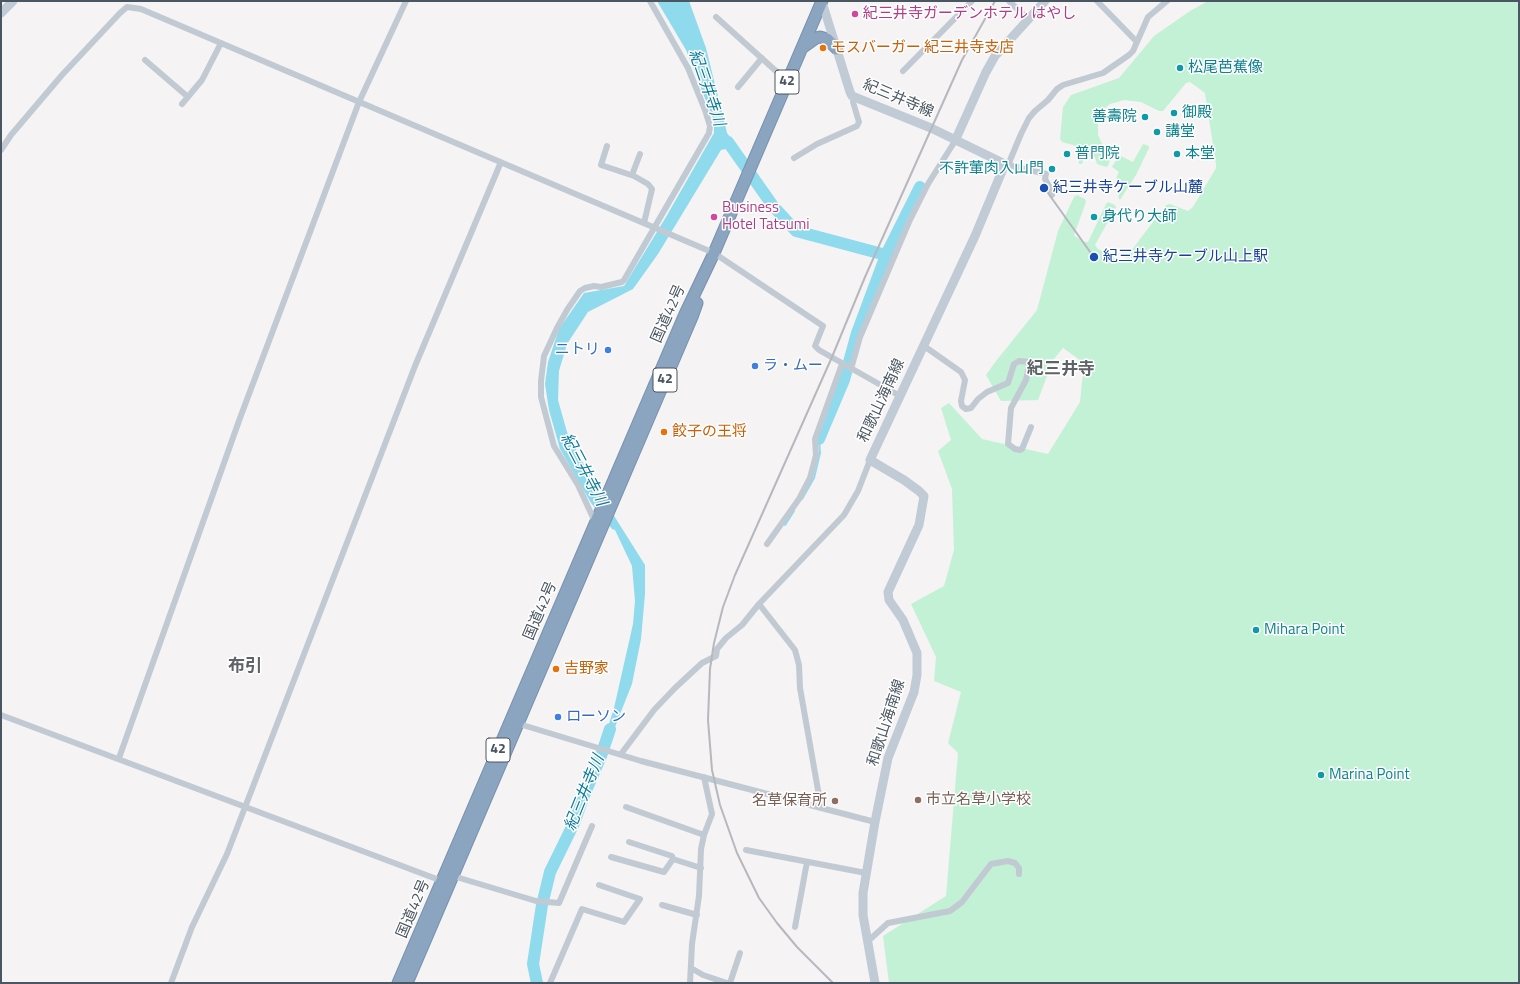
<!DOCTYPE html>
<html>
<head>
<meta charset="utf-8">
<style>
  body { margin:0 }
  #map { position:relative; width:1520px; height:984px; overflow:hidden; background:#f5f3f3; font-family:"Titillium Web",sans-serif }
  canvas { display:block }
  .frame { position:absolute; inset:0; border:2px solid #4a5661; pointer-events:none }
</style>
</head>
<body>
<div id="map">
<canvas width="1520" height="984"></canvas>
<div class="frame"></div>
</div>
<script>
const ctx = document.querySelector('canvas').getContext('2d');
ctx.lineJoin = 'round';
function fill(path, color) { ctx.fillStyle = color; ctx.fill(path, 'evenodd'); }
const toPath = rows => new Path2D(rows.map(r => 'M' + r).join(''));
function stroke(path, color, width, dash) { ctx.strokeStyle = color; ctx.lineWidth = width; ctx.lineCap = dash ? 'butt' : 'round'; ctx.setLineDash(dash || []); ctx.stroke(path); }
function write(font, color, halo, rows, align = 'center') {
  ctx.font = font + ' "Titillium Web","Noto Sans JP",sans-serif'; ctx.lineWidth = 3; ctx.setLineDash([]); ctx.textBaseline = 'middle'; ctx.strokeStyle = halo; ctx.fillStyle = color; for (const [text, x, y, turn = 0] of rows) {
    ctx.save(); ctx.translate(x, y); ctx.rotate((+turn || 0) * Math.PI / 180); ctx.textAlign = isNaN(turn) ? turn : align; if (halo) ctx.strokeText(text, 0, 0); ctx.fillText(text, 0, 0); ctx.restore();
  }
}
fill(toPath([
  [1208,1,1519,1,1519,983,889,983,883,936,946,896,958,753,948,743,961,692,934,681,936,657,911,604,944,586,954,550,952,489,938,451,951,440,941,408,949,403,982,439,1048,454,1080,402,1084,363,1063,348,1053,360,1038,400,1001,401,986,375,996,361,1037,310,1058,231,1074,197,1077,195,1085,199,1086,202,1074,235,1076,237,1085,242,1088,242,1106,204,1108,202,1115,205,1116,207,1095,245,1098,249,1119,261,1124,260,1166,205,1170,204,1188,211,1193,207,1216,168,1216,164,1205,93,1190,82,1186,83,1163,111,1159,111,1141,102,1124,100,1110,104,1106,107,1098,124,1098,135,1103,146,1108,148,1112,154,1108,166,1106,167,1097,164,1095,157,1088,154,1085,155,1082,164,1079,164,1077,147,1073,145,1062,142,1060,139,1063,107,1071,95,1119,78,1154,36,1190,11],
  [1143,144,1149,146,1149,148,1136,175,1120,200,1118,197,1122,188,1118,184,1119,180,1116,178,1119,172,1112,167,1119,155,1133,162]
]), '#c3f1d5');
fill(toPath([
  [657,1,689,1,706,48,727,133,741,152,735,159,726,149,721,150,658,254,633,289,588,312,567,344,559,371,558,400,567,432,594,484,645,565,645,594,641,639,632,684,607,747,603,743,614,708,633,624,635,601,632,566,615,530,612,529,591,503,560,449,549,410,545,384,548,362,559,329,584,293,624,286,666,217,714,133,714,121,686,50]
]), '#90daee');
stroke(toPath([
  [802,499,814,478,820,453,819,439],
  [785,525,794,511]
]), '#90daee', 2);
stroke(toPath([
  [728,142,773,206,796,231,886,255],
  [819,439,844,380,857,333,886,255,920,187],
  [537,983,533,964,542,905,550,872,574,823,584,795,601,756,610,729]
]), '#90daee', 12);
const highway = toPath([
  [802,48,816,38,820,37,827,39,837,49],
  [398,983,685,314,714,253,822,1],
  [407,983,692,317,697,303]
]);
stroke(highway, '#7690ad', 13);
stroke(toPath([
  [1009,1,1028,19],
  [1097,1,1137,42],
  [716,17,787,81],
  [145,60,188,97],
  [903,71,972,1],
  [738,87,762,58],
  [182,104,202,80,221,43],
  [607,146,601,165,634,176,648,184,652,189,644,223],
  [1,150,11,135,62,75,120,13,127,7,141,9,714,253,823,326,815,346,819,350,900,396],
  [794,158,817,144,857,126,859,122,853,102,856,98],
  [1005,164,1046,174,1045,179,1049,186,1052,195],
  [1008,165,1021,134,1029,118,1035,111,1048,100,1057,89,1063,85,1103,73,1129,55,1133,51,1148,17,1167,1],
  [632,175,640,154],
  [924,346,961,372,965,380,961,401,962,406,966,409,971,408,978,399,987,392,1008,383,1014,364,1019,361,1030,362,1026,380,1011,408,1008,444,1015,449,1020,450,1022,449,1031,427],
  [851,369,860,337,909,222,928,184,955,141],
  [595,522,578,485,554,446,541,397,541,381,544,356,557,328,567,310,580,291,585,288,594,286,601,287,622,282,624,280,709,133,710,126,705,110,688,68,650,1],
  [767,544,799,499,810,478,816,455,815,439,842,364],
  [759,604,795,650,799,665,800,688,821,807],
  [1,715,442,881],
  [516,723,641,761,875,822],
  [621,754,654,710,675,688,702,663,716,656,717,649,726,638,742,625,759,604,844,515,858,491,870,460],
  [119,758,240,418,359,102,406,1],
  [626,807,704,835],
  [629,842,672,856,673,859,701,868],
  [746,850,866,873],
  [611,857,664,872,673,859],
  [453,876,536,901,559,903,592,826],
  [662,905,697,915],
  [795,927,807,862],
  [867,942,888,923,950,911,962,902,991,864,1008,861,1015,863,1019,868,1019,874],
  [691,968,703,975,727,983],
  [171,983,192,927,227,854,415,366,501,162],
  [550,983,582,909,624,922,640,899,599,885],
  [690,983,692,944,699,896,701,849,704,835,712,814,704,777],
  [730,983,740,953]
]), '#c1cad2', 6);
stroke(toPath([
  [822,2,850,92,852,96,931,128,1005,164,975,236,870,460,904,480,919,491,924,496,919,525,888,592,889,600,903,620,917,653,917,675,914,692,888,758,875,822,863,893,863,915,875,983],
  [1,13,13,1],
  [955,141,986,72,995,56,1045,1]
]), '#c1cbd6', 9);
stroke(highway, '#8ba5c1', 11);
stroke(toPath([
  [1043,186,1093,256],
  [833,983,797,947,777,923,759,898,737,853,720,805,712,770,708,720,710,669,714,643,723,607,735,575,832,357,865,277,962,60,995,1]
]), '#b5b8bd', 2);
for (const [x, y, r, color] of [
  [855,14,4,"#d1479c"],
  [823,48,4,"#e8710a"],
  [1180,68,4,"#0f9aa8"],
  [1174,113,4,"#0f9aa8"],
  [1145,117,4,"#0f9aa8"],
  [1157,132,4,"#0f9aa8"],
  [1067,154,4,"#0f9aa8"],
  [1177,154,4,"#0f9aa8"],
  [1052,169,4,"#0f9aa8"],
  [1044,188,5,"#1a4fb4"],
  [714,217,4,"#d1479c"],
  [1094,217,4,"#0f9aa8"],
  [1094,257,5,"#1a4fb4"],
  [608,350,4,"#3f7fe0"],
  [755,366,4,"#3f7fe0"],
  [664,432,4,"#e8710a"],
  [1256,630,4,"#0f9aa8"],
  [556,669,4,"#e8710a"],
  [558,717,4,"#3f7fe0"],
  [1321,775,4,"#0f9aa8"],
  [918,800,4,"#8d6e63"],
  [835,801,4,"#8d6e63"]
]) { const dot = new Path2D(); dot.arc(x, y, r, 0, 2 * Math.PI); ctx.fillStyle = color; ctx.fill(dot); stroke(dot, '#fff', 1.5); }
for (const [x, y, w] of [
  [787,82,24],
  [665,380,24],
  [498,750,24]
]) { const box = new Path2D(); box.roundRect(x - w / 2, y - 12, w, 24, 3); ctx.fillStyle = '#fff'; ctx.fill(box); stroke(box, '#4a5661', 1); }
write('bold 14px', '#4a5661', null, [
  ["42",787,82],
  ["42",665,380],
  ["42",498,750]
]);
write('15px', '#b23c85', '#fff', [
  ["紀三井寺ガーデンホテル はやし",863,14],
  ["Business",722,208],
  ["Hotel Tatsumi",722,225]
], 'left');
write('15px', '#c56008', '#fff', [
  ["モスバーガー 紀三井寺支店",831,48],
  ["餃子の王将",672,432],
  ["吉野家",564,669]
], 'left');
write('15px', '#0d838f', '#fff', [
  ["松尾芭蕉像",1188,68],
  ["御殿",1182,113],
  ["善壽院",1137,117,"right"],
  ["講堂",1165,132],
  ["普門院",1075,154],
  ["本堂",1185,154],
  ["不許葷肉入山門",1044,169,"right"],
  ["身代り大師",1102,217],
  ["Mihara Point",1264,630],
  ["Marina Point",1329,775]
], 'left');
write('15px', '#4a5661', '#fff', [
  ["紀三井寺線",898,99,23],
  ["国道42号",669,314,-66],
  ["和歌山海南線",882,401,-65],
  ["国道42号",541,611,-67],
  ["和歌山海南線",887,723,-72],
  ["国道42号",414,909,-67]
]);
write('15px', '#164399', '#fff', [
  ["紀三井寺ケーブル山麓",1053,188],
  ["紀三井寺ケーブル山上駅",1103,257]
], 'left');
write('15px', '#366cbe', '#fff', [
  ["ニトリ",600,350,"right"],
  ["ラ・ムー",763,366],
  ["ローソン",566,717]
], 'left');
write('15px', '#785e54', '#fff', [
  ["市立名草小学校",926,800],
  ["名草保育所",827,801,"right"]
], 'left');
write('italic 16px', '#0c7c9b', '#fff', [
  ["紀三井寺川",706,88,71],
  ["紀三井寺川",583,470,62],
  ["紀三井寺川",585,793,-68]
]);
write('bold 17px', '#5f6368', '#fff', [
  ["紀三井寺",1061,370],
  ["布引",245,667]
]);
</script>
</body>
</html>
